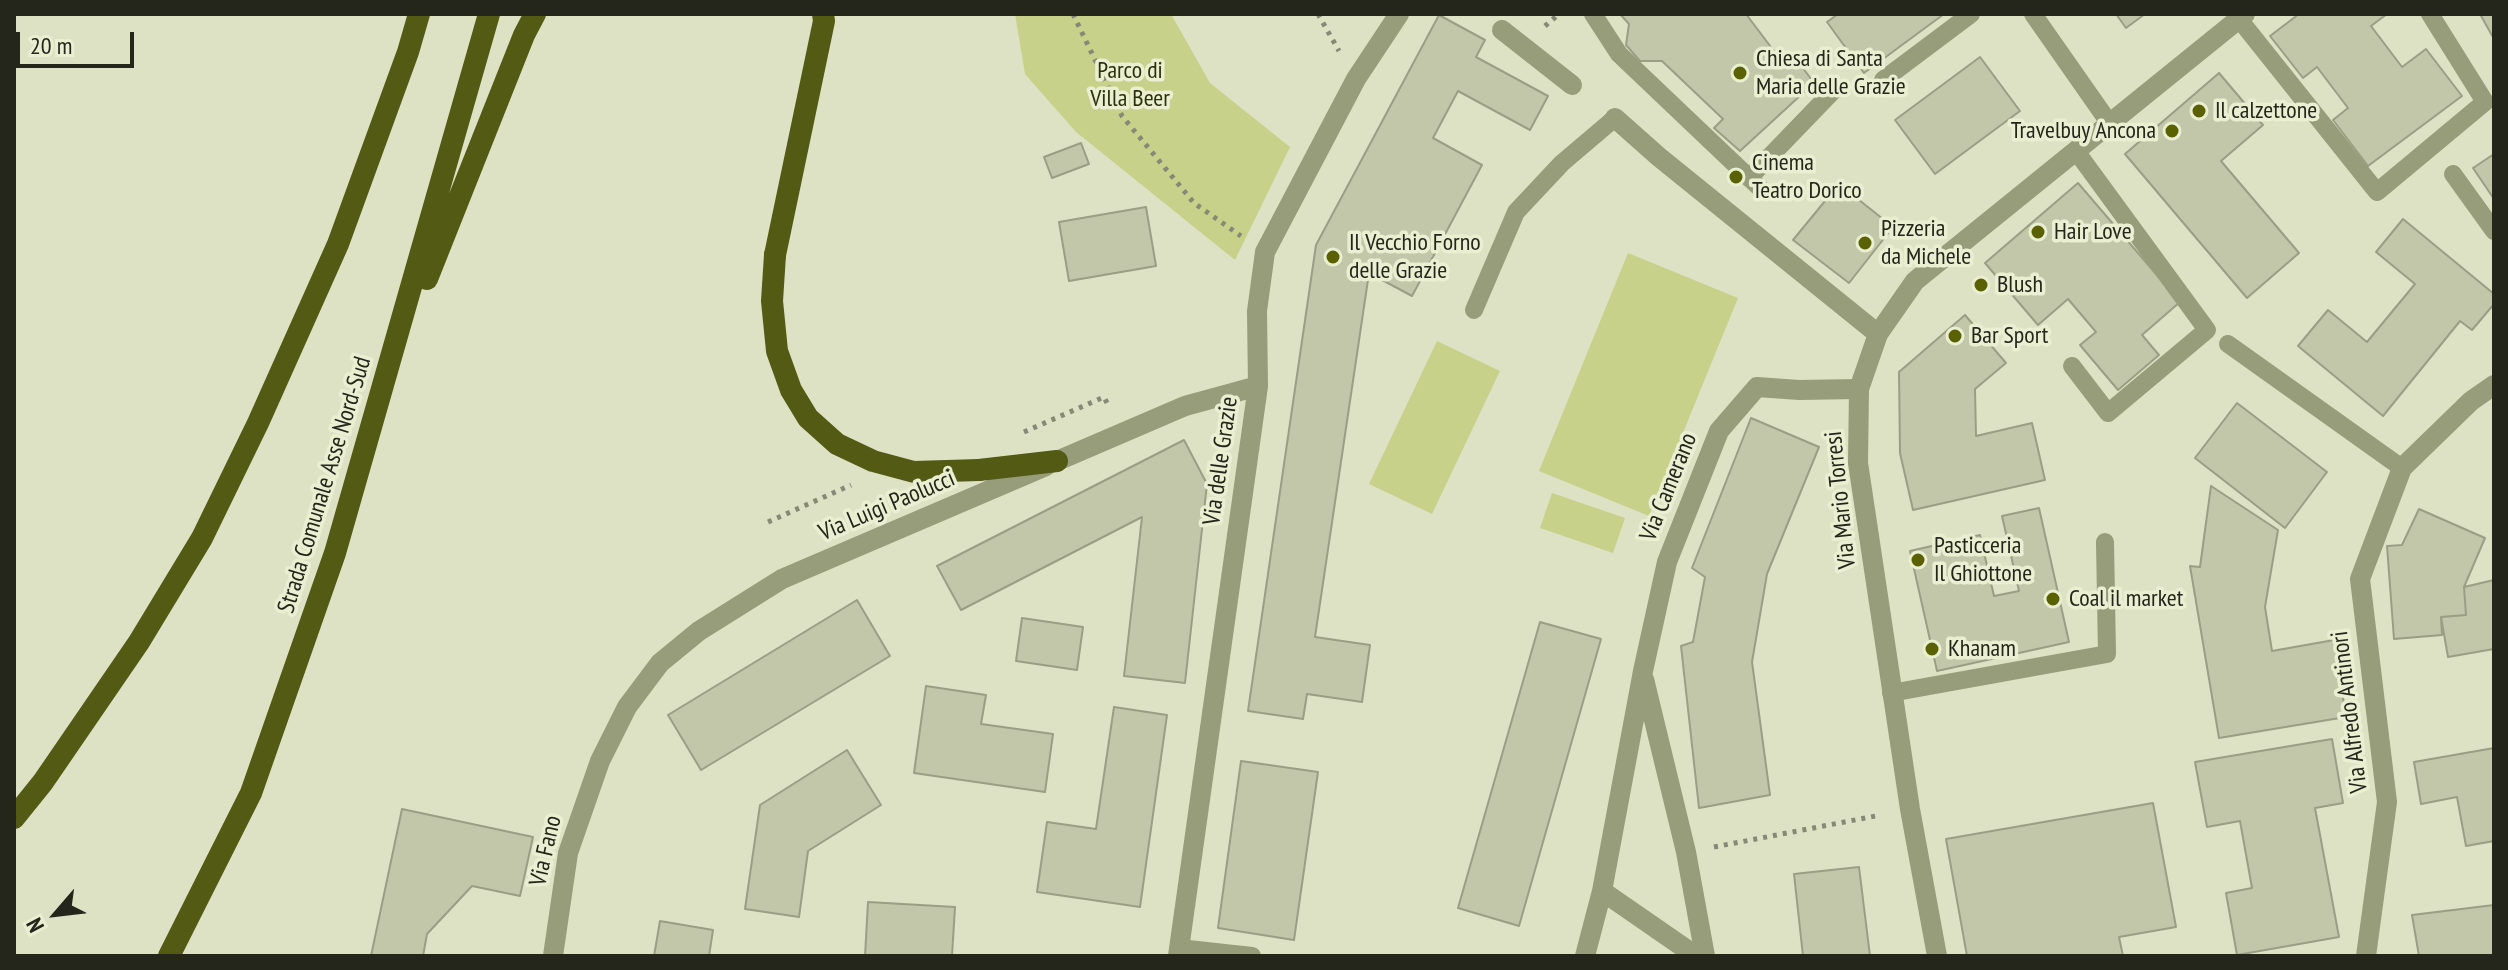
<!DOCTYPE html>
<html>
<head>
<meta charset="utf-8">
<style>
  body { margin:0 }
  #map { position:relative; width:2508px; height:970px; overflow:hidden; background:#dde2c5; font-family:"PT Sans Narrow",sans-serif }
  canvas { display:block }
  .frame { position:absolute; inset:0; border:16px solid #24261b; pointer-events:none }
  .north { position:absolute; left:16px; top:874px; width:80px; height:80px; -webkit-text-stroke:6px #eaefd2; paint-order:stroke; rotate:242deg; font-size:22px; font-weight:700; line-height:32px; text-align:center; color:#24261b }
  .north::after { content:''; display:block; margin:auto; width:28px; height:36px; background:#24261b; clip-path:polygon(50% 0,100% 100%,50% 72%,0 100%) }
  .scale { position:absolute; left:16px; top:32px; width:118px; height:36px; box-sizing:border-box; border:4px solid #24261b; border-top:0; padding-left:10px; font-size:24px; line-height:28px; white-space:nowrap; color:#24261b; -webkit-text-stroke:6px #eaefd2; paint-order:stroke }
</style>
</head>
<body>
<div id="map">
<canvas width="2508" height="970"></canvas>
<div class="frame"></div>
<div class="north">N</div>
<div class="scale">20 m</div>
</div>
<script>
const ctx = document.querySelector('canvas').getContext('2d');
ctx.lineJoin = 'round';
function fill(path, color) { ctx.fillStyle = color; ctx.fill(path, 'evenodd'); }
const toPath = rows => new Path2D(rows.map(r => 'M' + r).join(''));
function stroke(path, color, width, dash) { ctx.strokeStyle = color; ctx.lineWidth = width; ctx.lineCap = dash ? 'butt' : 'round'; ctx.setLineDash(dash || []); ctx.stroke(path); }
function write(font, color, halo, rows, align = 'center') {
  ctx.font = font + ' "PT Sans Narrow",sans-serif'; ctx.lineWidth = 7; ctx.setLineDash([]); ctx.textBaseline = 'middle'; ctx.strokeStyle = halo; ctx.fillStyle = color; for (const [text, x, y, turn = 0] of rows) {
    ctx.save(); ctx.translate(x, y); ctx.rotate((+turn || 0) * Math.PI / 180); ctx.textAlign = isNaN(turn) ? turn : align; if (halo) ctx.strokeText(text, 0, 0); ctx.fillText(text, 0, 0); ctx.restore();
  }
}
fill(toPath([
  [1015,14,1171,14,1210,83,1290,147,1235,260,1076,132,1025,74],
  [1628,253,1738,298,1649,516,1539,471],
  [1437,341,1500,371,1432,514,1369,484],
  [1552,493,1625,518,1613,553,1540,528]
]), '#c7d18a');
const building = toPath([
  [1620,14,1746,14,1783,63,1794,56,1814,83,1740,151,1714,128,1723,119,1662,61,1640,61,1626,45,1629,24,1620,14],
  [1838,14,1944,14,1864,73,1827,22,1838,14],
  [2116,14,2145,14,2126,28,2116,14],
  [2299,14,2387,14,2371,26,2402,67,2426,49,2462,96,2368,166,2333,120,2348,108,2317,67,2303,78,2270,36,2299,14],
  [2480,14,2494,14,2494,39,2480,14],
  [1439,15,1485,40,1476,57,1548,96,1530,130,1458,91,1433,138,1482,165,1412,296,1369,273,1315,637,1370,645,1362,702,1307,694,1303,719,1248,711,1316,245,1439,15],
  [1980,57,2020,111,1935,174,1895,120,1980,57],
  [2219,73,2263,125,2221,161,2299,253,2247,298,2125,154,2219,73],
  [1081,143,1089,164,1052,178,1044,157,1081,143],
  [2494,154,2494,199,2473,168,2494,154],
  [2078,183,2180,302,2142,335,2159,355,2118,390,2080,345,2096,332,2068,299,2038,325,1985,263,2078,183],
  [1839,184,1893,227,1849,283,1793,240,1839,184],
  [1146,207,1156,266,1069,281,1059,222,1146,207],
  [2403,219,2494,294,2494,304,2472,330,2460,321,2383,416,2298,346,2328,310,2367,342,2415,284,2376,252,2403,219],
  [1965,315,2006,363,1975,389,1976,436,2032,423,2045,480,1913,510,1900,453,1899,372,1965,315],
  [2237,403,2327,472,2285,528,2195,458,2237,403],
  [1751,418,1819,447,1767,574,1752,662,1770,795,1699,808,1681,646,1693,642,1705,577,1692,568,1751,418],
  [1184,440,1207,484,1185,683,1124,676,1142,517,961,610,937,566,1184,440],
  [2211,486,2278,530,2265,607,2272,651,2334,640,2346,717,2219,738,2190,566,2200,567,2211,486],
  [2039,508,2069,642,1937,671,1910,551,1980,535,1994,596,2019,591,2002,516,2039,508],
  [2419,509,2485,538,2464,587,2466,615,2441,617,2442,635,2394,639,2387,546,2402,545,2419,509],
  [2494,580,2494,649,2448,657,2441,617,2466,615,2464,587,2494,580],
  [857,600,890,656,701,770,668,715,857,600],
  [1022,618,1083,627,1077,670,1016,661,1022,618],
  [1540,622,1601,639,1519,926,1458,908,1540,622],
  [926,686,986,695,981,724,1053,734,1045,792,914,773,926,686],
  [1114,707,1167,715,1140,907,1037,892,1047,822,1096,829,1114,707],
  [2332,739,2343,803,2315,808,2339,937,2237,955,2226,893,2252,888,2240,821,2207,827,2195,762,2332,739],
  [2494,748,2494,841,2466,846,2457,797,2421,804,2414,762,2494,748],
  [847,750,881,805,808,851,799,917,745,909,760,805,847,750],
  [1241,761,1318,772,1294,940,1218,928,1241,761],
  [2153,803,2176,927,2119,937,2123,956,1967,956,1946,839,2153,803],
  [402,809,533,837,520,896,472,886,427,934,423,956,371,956,402,809],
  [1859,867,1870,956,1803,956,1794,874,1859,867],
  [868,902,955,907,952,956,865,956,868,902],
  [2494,905,2494,956,2419,956,2412,915,2494,905],
  [660,921,713,930,709,956,654,956,660,921]
]);
fill(building, '#c2c7aa');
stroke(building, '#9a9f84', 2);
stroke(toPath([
  [1073,14,1122,116,1194,203,1241,236],
  [1318,14,1339,51],
  [1545,26,1559,14],
  [1024,432,1104,397,1109,407],
  [768,522,851,485],
  [1714,847,1881,815]
]), '#868975', 5, [4, 6]);
stroke(toPath([
  [1593,14,1619,54,1761,189],
  [2033,14,2110,124],
  [2239,19,2377,192,2485,102,2430,14],
  [1883,80,1971,14],
  [2453,174,2494,231],
  [1749,178,1833,91],
  [1474,310,1516,212,1562,163,1615,118],
  [2228,344,2402,468],
  [2072,366,2108,413,2207,330,2076,151],
  [1891,693,2107,654,2105,542],
  [1179,948,1252,956]
]), '#979c7a', 18);
stroke(toPath([
  [1502,30,1572,85]
]), '#979c7a', 20);
stroke(toPath([
  [1615,118,1659,157,1878,334],
  [1644,679,1686,852,1705,956],
  [553,956,568,853,600,761,627,707,660,663,699,631,782,579,1046,466],
  [1585,956,1602,891],
  [1696,956,1602,891,1643,671,1667,562,1719,431,1757,387,1799,390,1859,389],
  [2366,956,2387,802,2360,579,2402,468,2471,401,2494,385]
]), '#979c7a', 20);
stroke(toPath([
  [1057,461,1185,406,1258,386],
  [1178,956,1258,386,1257,311,1265,252,1356,79,1399,14],
  [1937,956,1910,809,1858,463,1859,389,1878,334,1915,281,2245,14]
]), '#979c7a', 20);
stroke(toPath([
  [775,255,824,21,823,14],
  [427,279,524,35,535,14],
  [979,470,1057,461],
  [14,818,43,782,139,642,202,538,258,423,338,244,408,52,419,14],
  [169,956,251,793,335,553,489,14]
]), '#535a14', 22);
stroke(toPath([
  [775,255,772,301,777,351,791,390,808,418,837,444,873,461,914,472,979,470]
]), '#535a14', 22);
for (const [x, y, r, color] of [
  [1740,73,8,"#596100"],
  [2199,111,8,"#596100"],
  [2172,131,8,"#596100"],
  [1736,177,8,"#596100"],
  [2038,232,8,"#596100"],
  [1865,243,8,"#596100"],
  [1333,257,8,"#596100"],
  [1981,285,8,"#596100"],
  [1955,336,8,"#596100"],
  [1918,560,8,"#596100"],
  [2053,599,8,"#596100"],
  [1932,649,8,"#596100"]
]) { const dot = new Path2D(); dot.arc(x, y, r, 0, 2 * Math.PI); ctx.fillStyle = color; ctx.fill(dot); stroke(dot, '#eaefd2', 3); }
write('24px', '#24261b', '#eaefd2', [
  ["Chiesa di Santa",1756,59],
  ["Maria delle Grazie",1756,87],
  ["Il calzettone",2215,111],
  ["Travelbuy Ancona",2156,131,"right"],
  ["Cinema",1752,163],
  ["Teatro Dorico",1752,191],
  ["Pizzeria",1881,229],
  ["da Michele",1881,257],
  ["Hair Love",2054,232],
  ["Il Vecchio Forno",1349,243],
  ["delle Grazie",1349,271],
  ["Blush",1997,285],
  ["Bar Sport",1971,336],
  ["Pasticceria",1934,546],
  ["Il Ghiottone",1934,574],
  ["Coal il market",2069,599],
  ["Khanam",1948,649]
], 'left');
write('24px', '#2c300b', '#eaefd2', [
  ["Parco di",1130,71],
  ["Villa Beer",1130,99]
]);
write('24px', '#24261b', '#eaefd2', [
  ["Via delle Grazie",1221,461,-82],
  ["Strada Comunale Asse Nord-Sud",325,485,-73],
  ["Via Camerano",1669,487,-68],
  ["Via Mario Torresi",1841,500,-96],
  ["Via Luigi Paolucci",887,506,-23],
  ["Via Alfredo Antinori",2350,712,-97],
  ["Via Fano",546,851,-77]
]);
</script>
</body>
</html>
